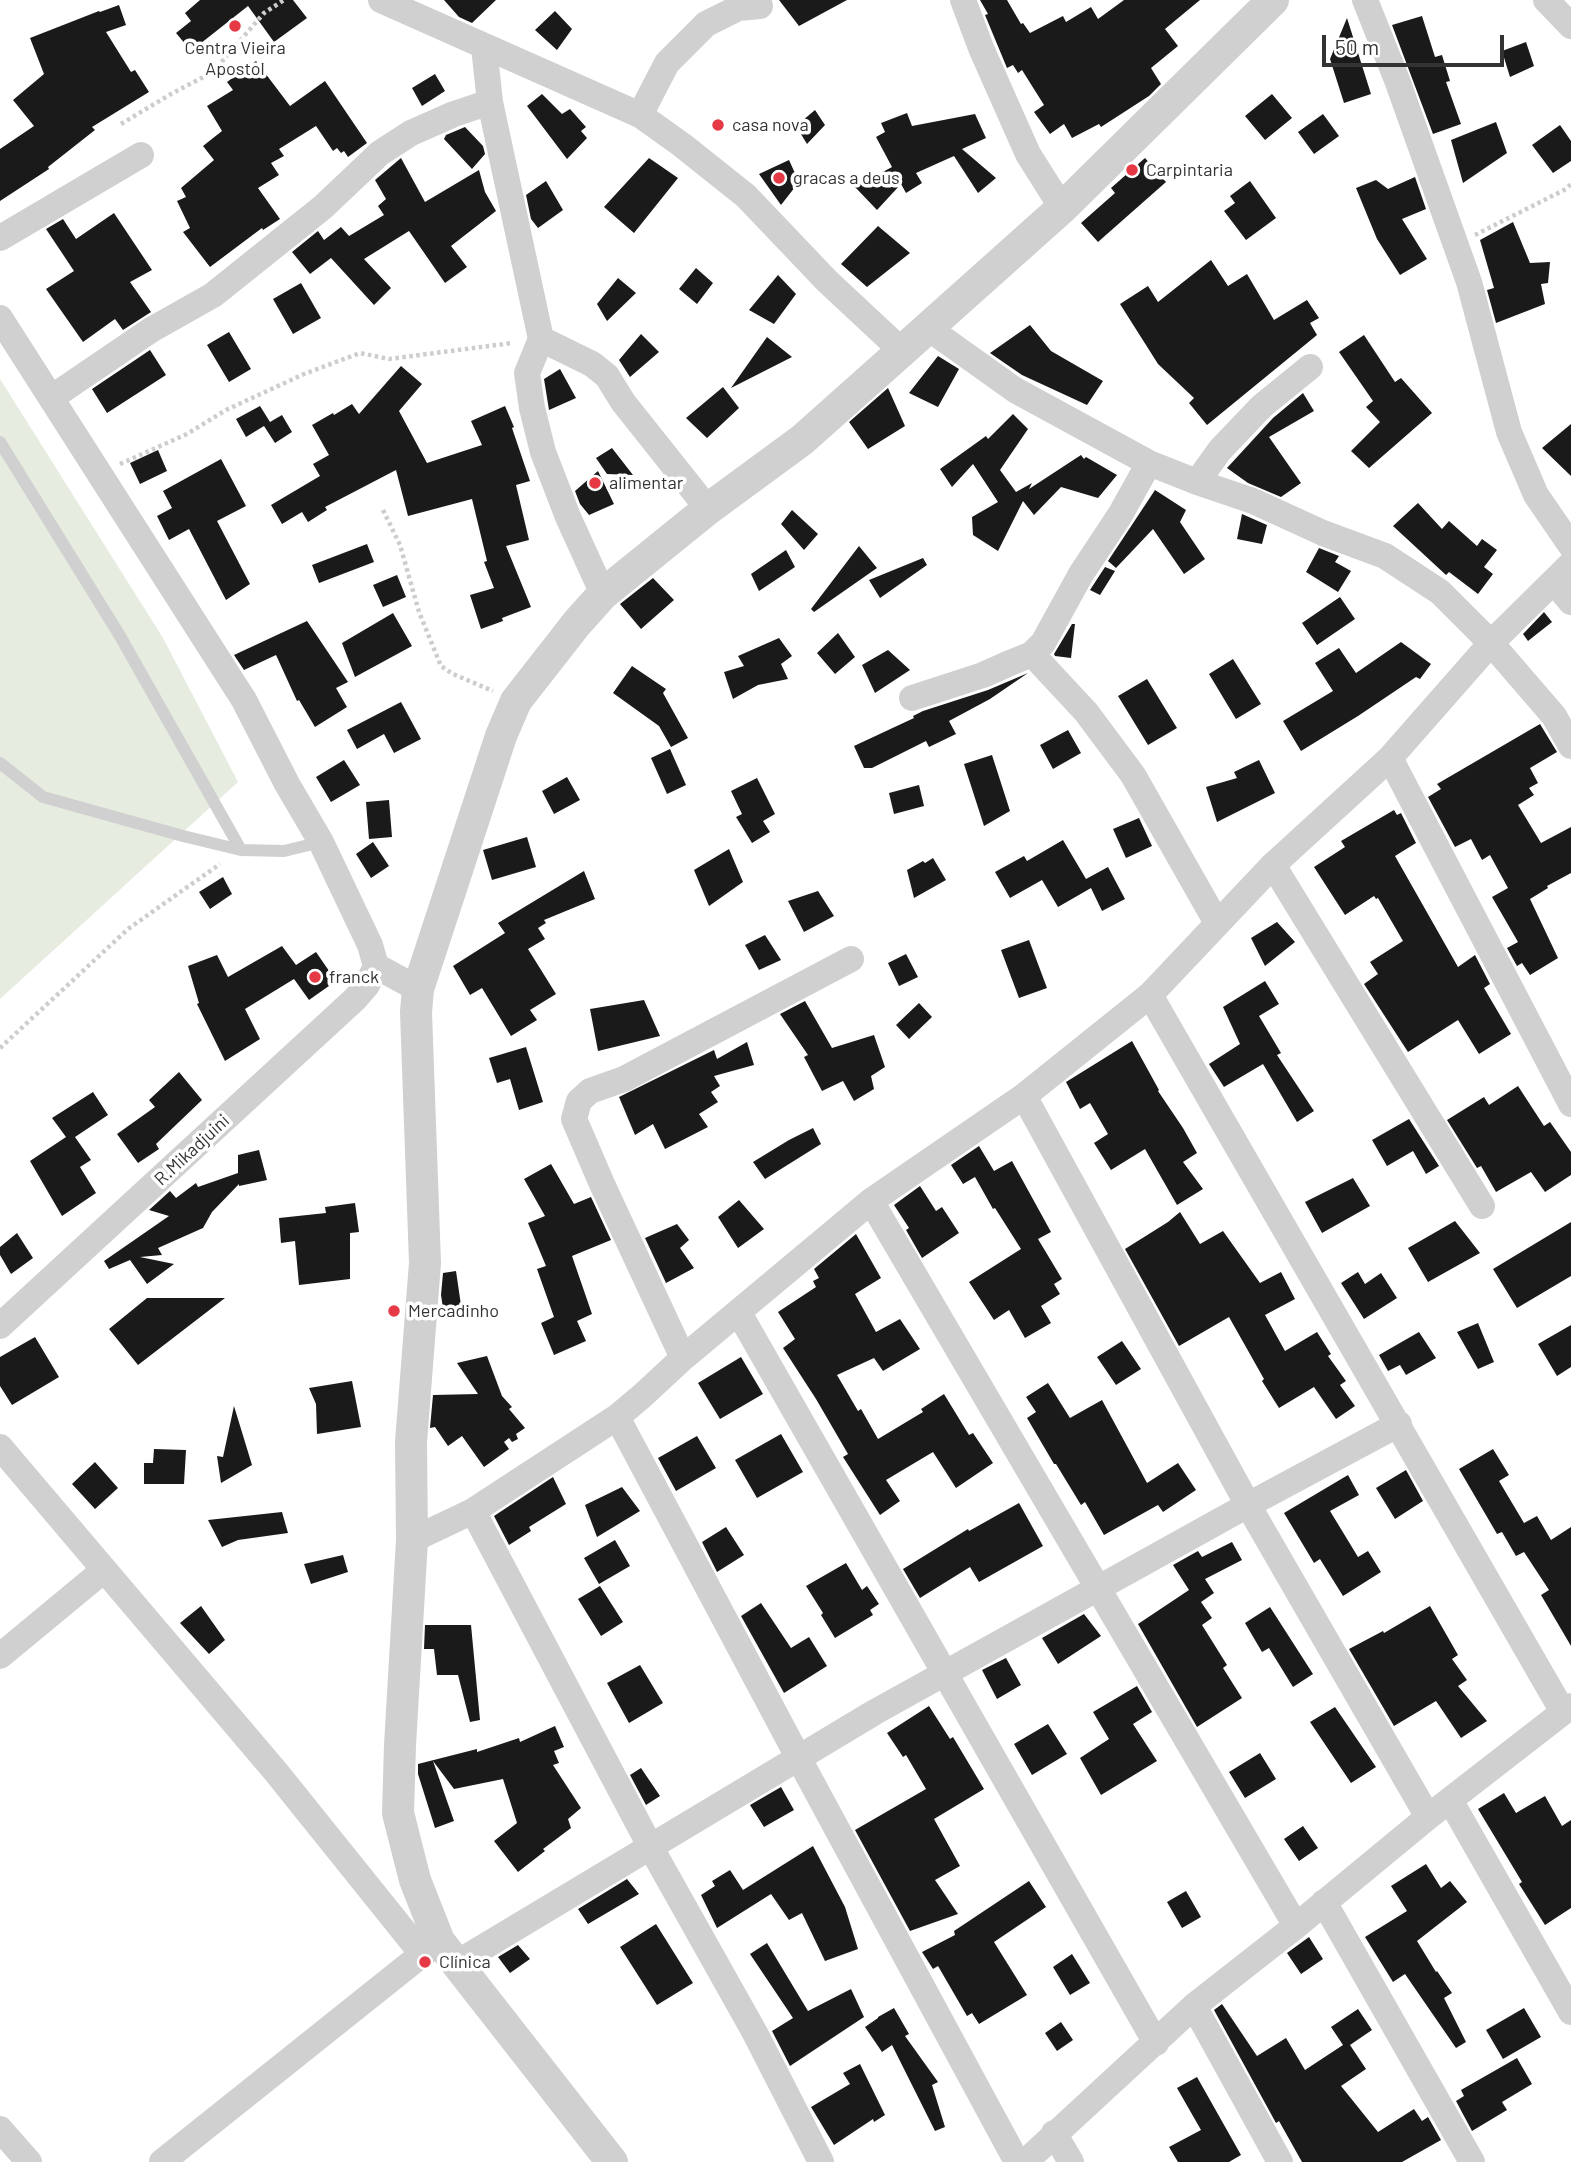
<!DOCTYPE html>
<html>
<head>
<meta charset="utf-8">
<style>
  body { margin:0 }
  #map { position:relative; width:1571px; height:2162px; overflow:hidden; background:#fff; font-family:Barlow,sans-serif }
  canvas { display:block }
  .scale { position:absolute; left:1322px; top:35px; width:182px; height:32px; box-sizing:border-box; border:4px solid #333; border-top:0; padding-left:9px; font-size:21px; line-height:24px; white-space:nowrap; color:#333; -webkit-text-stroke:5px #fff; paint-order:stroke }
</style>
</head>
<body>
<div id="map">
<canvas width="1571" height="2162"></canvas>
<div class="scale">50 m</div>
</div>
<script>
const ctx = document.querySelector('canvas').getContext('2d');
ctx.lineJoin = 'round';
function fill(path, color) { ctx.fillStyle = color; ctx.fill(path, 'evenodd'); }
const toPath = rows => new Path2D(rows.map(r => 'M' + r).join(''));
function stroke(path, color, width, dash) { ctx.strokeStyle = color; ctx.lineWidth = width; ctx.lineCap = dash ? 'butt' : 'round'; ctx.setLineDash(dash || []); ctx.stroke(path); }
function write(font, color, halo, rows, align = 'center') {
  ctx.font = font + ' Barlow,sans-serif'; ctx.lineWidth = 7; ctx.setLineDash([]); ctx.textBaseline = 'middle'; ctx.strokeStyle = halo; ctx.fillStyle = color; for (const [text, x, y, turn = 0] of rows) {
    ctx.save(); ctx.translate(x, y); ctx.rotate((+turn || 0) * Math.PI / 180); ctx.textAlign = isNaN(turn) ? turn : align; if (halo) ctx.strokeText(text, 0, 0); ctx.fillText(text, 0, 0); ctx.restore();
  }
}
fill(toPath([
  [0,379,163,638,238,782,0,999]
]), '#e6ecdf');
fill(toPath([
  [200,0,293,0,307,18,274,42,248,6,191,51,176,33,191,21,185,13],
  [444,0,496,0,472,23,459,17],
  [779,0,847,0,799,26],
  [980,0,1007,0,1021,24,1023,23,1030,33,1063,16,1066,22,1091,7,1098,19,1124,0,1200,0,1165,29,1178,46,1151,68,1161,84,1149,96,1101,127,1099,124,1072,138,1064,124,1050,134,1034,112,1044,105,1022,70,1018,73,1013,65,1007,68,985,15,988,14],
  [119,5,126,25,106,32,131,72,135,70,149,92,92,127,95,130,48,167,49,169,0,201,0,149,34,126,13,100,44,74,30,38,99,11,100,12],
  [555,11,572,29,557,50,535,30],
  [1422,16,1435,57,1442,55,1450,81,1446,82,1461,124,1433,134,1392,25],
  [1347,18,1371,94,1344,103,1330,59],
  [1526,42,1534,66,1510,77,1502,51],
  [256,61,290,106,325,81,367,143,348,157,344,151,341,153,337,148,333,151,316,126,279,149,284,156,271,163,279,175,258,188,280,219,263,230,262,228,210,267,183,232,190,228,177,201,186,197,181,188,214,160,203,146,222,131,207,106,233,90,227,82],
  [435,74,445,91,422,106,412,88],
  [542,94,562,114,570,109,586,127,581,131,587,138,567,159,527,106],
  [1272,94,1292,118,1265,140,1245,116],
  [815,110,825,125,807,144,796,126],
  [907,113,912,126,975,114,986,138,962,149,996,178,978,193,954,156,916,173,922,183,906,193,901,184,877,210,855,187,892,167,876,137,885,132,881,123],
  [1323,114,1339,136,1314,154,1298,132],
  [1496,122,1507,153,1463,183,1451,140],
  [1560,125,1571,141,1571,161,1553,173,1532,145],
  [465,127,483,146,485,154,472,169,444,139,446,135],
  [401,158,425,202,479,170,485,192,496,211,451,246,467,267,445,283,409,231,364,259,391,288,374,305,331,258,310,274,292,252,318,231,324,240,341,227,349,236,384,215,378,206,386,199,375,180],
  [649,158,678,178,634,233,604,207],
  [1145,158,1166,182,1098,242,1081,223,1115,193,1111,188],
  [789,160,799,182,781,205,759,174],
  [1415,177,1426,209,1402,219,1427,259,1400,275,1377,239,1356,188,1376,180,1388,189],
  [546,181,563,210,538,228,531,219,526,195],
  [1250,181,1276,218,1246,240,1224,211,1235,203,1230,196],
  [114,213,152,270,130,282,151,312,123,330,115,319,83,342,46,289,74,271,46,229,63,219,76,239],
  [1513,222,1530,263,1550,262,1548,283,1541,284,1545,304,1496,323,1487,290,1494,288,1480,240],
  [878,226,910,253,867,287,841,264],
  [1211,260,1228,286,1247,274,1274,320,1307,300,1319,318,1310,323,1317,335,1207,425,1189,403,1194,398,1158,364,1120,304,1148,286,1158,302],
  [696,268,713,283,697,304,679,289],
  [778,275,796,294,774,324,749,310],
  [618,278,636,293,607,321,597,304],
  [301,283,321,318,293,334,273,299],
  [1030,325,1051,351,1103,381,1087,405,1022,375,990,353],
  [229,332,251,369,229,382,207,345],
  [641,334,659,352,630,377,619,360],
  [1364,335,1395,382,1401,378,1432,413,1369,468,1351,451,1380,422,1366,407,1373,401,1339,352],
  [767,337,792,357,731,388],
  [150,350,166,375,107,413,92,389],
  [938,356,959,369,938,407,909,393],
  [401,366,422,384,399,411,427,463,482,445,471,421,505,406,514,427,512,428,530,481,516,485,529,540,506,546,531,607,502,618,503,621,481,629,470,595,494,588,484,562,487,561,472,499,408,516,396,470,325,507,327,510,308,522,302,512,282,524,271,505,320,476,313,464,329,455,312,425,333,413,334,415,352,404,359,414],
  [560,369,576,398,549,410,544,379],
  [723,387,739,408,707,438,686,418],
  [888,388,905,426,868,449,849,422],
  [1303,393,1314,411,1269,437,1301,483,1281,497,1248,483,1227,468,1273,418],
  [260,406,270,422,282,415,292,432,275,443,264,426,246,437,236,419],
  [1013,414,1028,429,1000,470,1016,492,1032,483,1029,489,1081,455,1084,459,1086,457,1117,475,1098,498,1061,487,1034,515,1023,501,998,551,973,535,972,517,998,502,973,464,952,487,940,469,986,436,988,439],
  [1571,424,1571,476,1542,448],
  [612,448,633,475,607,474,596,458],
  [158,450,167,471,140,484,130,463],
  [221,459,246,506,217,521,250,584,226,600,189,529,169,540,157,516,172,508,163,491],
  [598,471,614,504,589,515,580,504,575,491],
  [1155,490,1186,510,1180,522,1205,559,1184,574,1153,529,1116,568,1108,561],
  [1418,503,1442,529,1449,521,1477,546,1482,539,1497,550,1484,567,1493,574,1478,594,1449,572,1446,575,1393,526],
  [792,510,818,534,804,550,781,524],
  [1242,514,1267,525,1262,544,1237,539],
  [367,544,374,562,319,583,312,565],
  [859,546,877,568,814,612,811,609],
  [1319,548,1339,556,1335,562,1351,571,1338,592,1306,572],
  [786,550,795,567,759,591,751,574],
  [923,558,927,565,880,598,869,580],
  [1105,567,1115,571,1100,595,1090,590],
  [397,575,406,597,383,607,373,585],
  [653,578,674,600,641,629,620,604],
  [1340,597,1355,619,1317,645,1302,623],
  [1544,612,1552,622,1528,641,1523,634],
  [393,613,412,646,355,677,342,643],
  [307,621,348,682,336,688,347,707,315,727,299,700,297,701,276,655,244,670,234,655],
  [1072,624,1075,624,1071,658,1055,656,1054,654],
  [838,633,855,657,835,674,817,653],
  [779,638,792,656,781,664,788,679,758,685,733,699,724,672,744,666,738,656],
  [1401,642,1431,664,1420,679,1416,677,1358,716,1301,751,1283,721,1333,691,1315,663,1339,648,1356,673],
  [888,650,910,670,875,693,862,665],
  [1233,659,1261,704,1236,719,1209,674],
  [632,666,666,689,663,693,688,738,671,747,659,726,613,693],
  [1028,673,990,699,949,721,956,734,929,747,926,741,872,768,864,768,854,746,914,718,913,716,923,711,988,690],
  [1147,679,1177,728,1148,745,1118,696],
  [401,702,421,739,394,753,384,734,357,749,347,730],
  [1540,724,1557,752,1530,768,1538,783,1529,788,1534,795,1518,805,1541,843,1571,827,1571,873,1547,886,1548,888,1530,899,1558,958,1530,975,1522,963,1517,966,1507,948,1518,942,1492,897,1508,888,1490,855,1482,860,1471,839,1455,847,1428,797,1441,789,1437,784],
  [1068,730,1081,753,1053,769,1040,745],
  [670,749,686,785,667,794,651,758],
  [992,755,1010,811,984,826,964,764],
  [344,760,360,785,331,802,316,777],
  [1259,760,1275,793,1217,822,1206,787,1237,778,1234,772],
  [567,777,580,800,554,814,542,791],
  [757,778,775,814,763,821,770,832,752,843,736,817,742,814,731,791],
  [919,785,924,806,894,814,889,793],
  [389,800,392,837,369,839,366,802],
  [1394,810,1397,815,1401,813,1416,843,1395,856,1458,967,1475,955,1490,984,1484,988,1511,1034,1479,1054,1458,1020,1408,1052,1364,984,1378,974,1370,962,1403,941,1378,898,1376,899,1374,896,1345,915,1314,867,1345,847,1341,841],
  [1139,818,1152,846,1126,858,1113,829],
  [527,837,536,867,492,880,483,850],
  [1063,840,1086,879,1108,867,1125,899,1102,911,1091,888,1058,907,1042,880,1010,898,995,872,1024,856,1027,861],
  [373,842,389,866,371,878,356,854],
  [729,849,743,882,709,906,694,870],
  [933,858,946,880,914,898,907,870,923,861,925,863],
  [584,871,595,899,544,920,546,923,538,928,545,939,528,949,556,994,530,1010,537,1020,511,1036,482,988,470,995,453,966,505,933,498,923],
  [223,877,232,894,210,909,199,892],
  [818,891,834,916,804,932,788,901],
  [1277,922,1295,942,1265,966,1251,938],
  [765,935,781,960,759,970,745,945],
  [1029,940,1047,988,1019,998,1001,950],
  [282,946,296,965,316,952,336,981,309,1000,294,979,245,1009,260,1039,225,1061,197,1004,199,1003,188,966,217,955,228,977],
  [906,954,918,977,899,986,888,963],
  [1265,981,1279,1004,1259,1016,1281,1053,1277,1055,1314,1111,1297,1122,1263,1064,1224,1087,1209,1064,1240,1044,1223,1007],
  [644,1000,660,1036,598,1051,590,1009],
  [805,1001,832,1048,874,1035,885,1067,871,1076,874,1089,854,1101,843,1081,822,1091,804,1057,808,1055,780,1014],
  [919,1003,932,1017,909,1039,896,1025],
  [1132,1041,1159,1090,1158,1091,1183,1128,1197,1153,1183,1162,1203,1189,1177,1205,1145,1149,1111,1170,1094,1143,1108,1134,1090,1103,1080,1109,1066,1082],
  [747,1042,754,1065,714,1076,720,1086,711,1092,718,1102,699,1114,708,1127,665,1149,653,1124,635,1135,619,1097,714,1050,717,1059],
  [526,1047,543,1102,519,1110,510,1079,497,1083,489,1058],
  [179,1072,202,1100,156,1144,159,1149,138,1163,117,1134,155,1107,149,1100],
  [1518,1086,1544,1126,1550,1122,1571,1152,1571,1175,1545,1192,1531,1172,1496,1192,1481,1166,1477,1168,1447,1120,1484,1097,1489,1105],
  [93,1092,108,1115,75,1137,91,1160,80,1167,96,1193,62,1216,30,1161,66,1137,52,1118],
  [1409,1119,1439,1166,1426,1174,1413,1151,1387,1166,1372,1140],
  [813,1128,821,1144,765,1179,753,1162,789,1140],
  [979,1146,994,1171,1012,1161,1051,1232,1038,1239,1062,1279,1054,1284,1060,1294,1041,1306,1051,1323,1025,1338,1009,1310,994,1320,969,1282,1021,1249,995,1208,993,1209,975,1177,963,1184,951,1165],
  [259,1150,267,1180,239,1186,239,1184,212,1212,203,1228,158,1248,162,1255,140,1257,174,1264,147,1284,130,1260,109,1269,104,1261,169,1216,149,1210,170,1191,176,1198,196,1183,198,1187,238,1173,238,1155],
  [551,1164,574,1204,591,1197,611,1240,572,1256,592,1314,577,1321,586,1341,554,1355,541,1323,554,1317,537,1269,546,1266,528,1223,545,1216,524,1179],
  [1353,1178,1370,1206,1322,1233,1305,1202],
  [920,1186,936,1211,942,1207,959,1233,922,1258,906,1230,909,1228,894,1205],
  [739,1200,764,1229,738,1248,718,1217],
  [355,1203,359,1232,350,1233,350,1279,299,1285,295,1241,281,1243,279,1218,326,1213,325,1207],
  [1180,1212,1200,1244,1223,1231,1260,1283,1281,1272,1295,1299,1265,1315,1285,1351,1317,1332,1331,1354,1328,1356,1346,1381,1340,1385,1355,1406,1336,1419,1314,1387,1279,1408,1262,1381,1264,1379,1229,1317,1179,1346,1125,1249,1168,1222],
  [1455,1221,1480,1253,1428,1282,1408,1248],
  [1571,1222,1571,1276,1517,1308,1493,1269],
  [677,1224,689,1240,680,1248,694,1268,666,1283,645,1238],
  [17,1233,33,1258,11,1274,0,1255,0,1247],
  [856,1234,881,1278,855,1294,876,1332,900,1319,920,1349,883,1371,874,1358,837,1375,858,1411,861,1409,878,1439,923,1412,921,1409,944,1394,969,1435,973,1433,993,1463,956,1488,933,1452,886,1480,900,1501,880,1515,843,1457,848,1454,816,1399,783,1348,795,1339,778,1312,816,1287,813,1281,819,1278,814,1269],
  [456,1271,462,1312,444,1315,441,1295,443,1273],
  [1358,1272,1365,1284,1381,1273,1397,1298,1364,1319,1341,1283],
  [147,1298,225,1298,138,1365,109,1329],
  [1478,1323,1494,1362,1478,1369,1457,1332],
  [1571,1325,1571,1367,1557,1376,1538,1344],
  [1419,1332,1436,1358,1406,1375,1400,1365,1388,1371,1379,1355],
  [35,1337,59,1377,12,1405,0,1386,0,1357],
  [1122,1341,1141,1369,1116,1385,1097,1357],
  [487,1356,502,1396,512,1407,509,1409,525,1428,516,1434,518,1439,512,1442,509,1438,504,1442,509,1449,484,1467,462,1436,448,1446,435,1427,430,1428,433,1395,478,1394,457,1363],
  [741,1357,763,1394,720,1419,698,1383],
  [352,1381,361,1427,317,1434,316,1404,309,1388],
  [1048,1383,1070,1418,1102,1400,1147,1483,1178,1463,1196,1490,1163,1512,1158,1505,1104,1535,1085,1502,1081,1505,1056,1464,1054,1464,1027,1418,1036,1412,1026,1397],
  [234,1406,252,1465,221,1483,217,1456,223,1457],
  [781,1434,803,1472,757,1498,735,1460],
  [697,1436,716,1468,676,1491,658,1458],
  [154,1449,186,1450,184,1484,144,1484,144,1463,153,1463],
  [1493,1449,1509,1475,1499,1481,1524,1523,1537,1516,1551,1540,1571,1527,1571,1646,1541,1595,1549,1590,1524,1552,1516,1556,1502,1532,1497,1534,1459,1469],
  [95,1462,118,1488,95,1509,72,1484],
  [1406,1470,1423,1501,1395,1519,1376,1488],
  [1348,1475,1359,1495,1330,1511,1358,1557,1368,1551,1381,1572,1343,1596,1320,1559,1314,1563,1284,1513],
  [553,1477,566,1504,529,1527,531,1531,509,1545,494,1516],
  [622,1487,640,1511,597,1537,585,1505],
  [1019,1503,1043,1546,979,1582,970,1567,920,1598,903,1569,968,1529,969,1531],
  [282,1512,288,1533,238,1540,222,1547,208,1520],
  [726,1527,744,1555,717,1572,702,1542],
  [615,1540,630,1566,599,1584,584,1558],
  [1232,1542,1242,1560,1205,1579,1214,1593,1201,1602,1212,1618,1202,1625,1227,1665,1223,1668,1242,1698,1197,1727,1138,1624,1189,1590,1173,1565,1198,1551,1202,1557],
  [343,1555,348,1572,311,1584,304,1564],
  [846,1563,862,1590,867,1586,879,1604,870,1610,873,1615,835,1638,821,1615,823,1613,806,1586],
  [600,1586,623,1622,601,1636,578,1599],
  [761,1603,791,1648,809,1637,827,1666,784,1693,741,1616],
  [201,1606,225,1640,209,1654,180,1623],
  [1430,1606,1458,1655,1452,1659,1467,1680,1458,1686,1487,1721,1461,1738,1436,1701,1394,1726,1349,1649,1383,1631,1384,1633],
  [1270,1607,1313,1674,1293,1687,1269,1648,1262,1652,1245,1623],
  [1084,1614,1101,1636,1058,1664,1042,1638],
  [425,1625,471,1625,480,1720,470,1722,458,1675,437,1675,434,1649,424,1649],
  [1006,1658,1021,1685,997,1699,982,1670],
  [640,1665,663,1703,629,1723,607,1683],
  [1137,1686,1152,1712,1133,1724,1157,1761,1101,1795,1080,1758,1109,1739,1093,1712],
  [929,1706,950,1739,953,1737,984,1789,934,1819,960,1866,935,1880,958,1914,910,1931,855,1830,926,1789,906,1755,903,1757,887,1733],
  [1335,1707,1376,1767,1351,1783,1310,1722],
  [1048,1724,1067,1754,1032,1775,1014,1744],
  [555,1726,564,1747,554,1751,559,1763,553,1765,581,1808,568,1819,571,1828,543,1849,545,1851,518,1872,494,1841,517,1823,503,1779,454,1789,433,1761,454,1821,435,1828,418,1774,418,1764,477,1749,477,1752,519,1738,520,1742],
  [1260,1753,1276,1779,1245,1798,1229,1772],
  [641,1768,660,1796,646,1805,630,1775],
  [781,1787,794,1810,764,1827,750,1805],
  [1504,1793,1516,1813,1545,1796,1562,1826,1571,1820,1571,1908,1545,1925,1519,1884,1522,1882,1478,1809],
  [1303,1826,1318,1848,1299,1861,1284,1839],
  [813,1846,845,1907,858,1949,825,1961,802,1913,789,1920,771,1894,717,1928,701,1895,715,1886,712,1881,730,1870,743,1890],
  [1426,1864,1441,1888,1450,1881,1467,1902,1417,1941,1436,1972,1437,1971,1452,1993,1444,1998,1466,2042,1456,2048,1405,1974,1393,1982,1365,1937,1407,1911,1391,1886],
  [627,1879,639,1894,588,1924,578,1909],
  [1029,1881,1046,1907,994,1942,1027,1995,979,2024,972,2013,967,2016,938,1966,933,1969,922,1952,955,1935,954,1931],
  [1186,1891,1201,1917,1182,1928,1167,1902],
  [656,1924,693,1983,657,2005,620,1947],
  [1309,1937,1323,1959,1301,1974,1287,1953],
  [767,1943,808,2011,851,1989,864,2017,790,2066,772,2031,793,2018,750,1954],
  [518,1945,530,1959,510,1973,498,1957],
  [1072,1954,1090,1983,1070,1995,1053,1967],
  [1222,2004,1257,2056,1286,2038,1305,2070,1343,2045,1331,2027,1358,2009,1372,2030,1350,2045,1366,2069,1341,2086,1378,2132,1414,2109,1422,2121,1428,2117,1441,2140,1402,2162,1302,2162,1279,2121,1276,2123,1214,2010],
  [894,2008,909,2034,905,2036,938,2082,932,2085,945,2127,935,2131,892,2045,882,2052,865,2027,878,2018,878,2017],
  [1524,2008,1541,2037,1503,2059,1486,2030],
  [1061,2022,1073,2040,1057,2051,1045,2033],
  [1517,2058,1532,2084,1502,2102,1507,2110,1472,2131,1456,2101,1464,2096,1461,2090],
  [860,2064,885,2115,874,2122,873,2119,834,2145,811,2107,850,2084,843,2073],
  [1197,2077,1241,2155,1229,2162,1178,2162,1169,2147,1201,2130,1177,2088]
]), '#1a1a1a');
stroke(toPath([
  [121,124,171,94,213,72,264,13,284,0],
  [1475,235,1566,189,1571,184],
  [120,464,187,434,226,410,304,374,360,353,389,359,512,343],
  [383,510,400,545,419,612,441,666,453,674,493,691],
  [0,1048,128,929,220,864]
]), '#cdcdcd', 4.5, [3.5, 3.5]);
stroke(toPath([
  [0,442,120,636,241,850],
  [0,763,43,797,183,836,241,850,284,851,321,842]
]), '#d0d0d0', 12);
stroke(toPath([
  [381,0,640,115,682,145,746,196,827,281,902,351],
  [963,0,981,48,1028,154,1062,208],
  [1365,0,1397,80,1469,282,1509,432,1536,495,1571,546],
  [1546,0,1571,26],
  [484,47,490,102,541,339,527,373,532,408,543,452,568,517,603,594],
  [640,115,667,63,706,24,738,8,760,6],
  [0,238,141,155],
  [0,318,244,700,287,784,321,842,370,945,376,966,418,989],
  [928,328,1015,390,1149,463,1197,482,1253,501,1323,533,1385,556,1440,592,1491,643,1554,716,1571,746],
  [541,339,592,364,607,376,623,402,708,509],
  [51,398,151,330,213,295,323,207,380,153,411,133,454,114,490,102],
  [1197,482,1220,450,1262,406,1310,367],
  [1554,582,1571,602],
  [1032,654,1086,712,1133,775,1217,923],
  [912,698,983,675,1010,663,1032,654,1043,643,1081,574,1120,515,1149,463],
  [1390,758,1571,1104],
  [1273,865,1482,1206],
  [1150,995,1563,1712],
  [1024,1096,1248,1505,1428,1817],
  [871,1201,1296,1926],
  [739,1313,1156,2043],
  [0,1326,355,999,367,985,376,966],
  [683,1358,602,1184,574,1119,579,1101,590,1091,624,1079,851,959],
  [617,1417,798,1757,1017,2162],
  [0,1447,276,1772,423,1955],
  [473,1511,650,1846,755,2033,821,2162],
  [412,1540,473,1511,617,1417,642,1396,683,1358,871,1201,1024,1096,1150,995,1273,865,1390,758,1491,643,1571,564],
  [0,1656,104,1570],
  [1450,1800,1571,2012],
  [1324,1902,1472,2162],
  [457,1963,875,1712,1248,1505,1399,1424],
  [1194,2006,1280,2162],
  [0,2129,29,2162],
  [1054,2133,1071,2162],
  [162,2162,435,1944],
  [1025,2162,1194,2006,1296,1926,1428,1817,1571,1706]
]), '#d0d0d0', 26);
stroke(toPath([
  [612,2162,439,1941,415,1880,398,1813,400,1745,412,1540,411,1442,425,1263,416,1012,418,989,501,736,516,701,577,623,603,594,708,509,802,440,902,351,1062,208,1273,0]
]), '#d0d0d0', 32);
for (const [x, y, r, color] of [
  [235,26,7,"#e63946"],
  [718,125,7,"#e63946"],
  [1132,170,7,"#e63946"],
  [779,178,7,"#e63946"],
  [595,483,7,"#e63946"],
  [315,977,7,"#e63946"],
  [394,1311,7,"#e63946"],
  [425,1962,7,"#e63946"]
]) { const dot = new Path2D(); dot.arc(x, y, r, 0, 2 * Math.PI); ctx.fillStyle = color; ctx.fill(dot); stroke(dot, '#fff', 2.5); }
write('18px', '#333', '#fff', [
  ["Centra Vieira",235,48,"center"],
  ["Apostol",235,69,"center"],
  ["casa nova",732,125],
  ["Carpintaria",1146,170],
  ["gracas a deus",793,178],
  ["alimentar",609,483],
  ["franck",329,977],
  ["Mercadinho",408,1311],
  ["Clínica",439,1962]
], 'left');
write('18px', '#333', '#fff', [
  ["R.Mikadjuini",192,1150,-43]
]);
</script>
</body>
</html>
